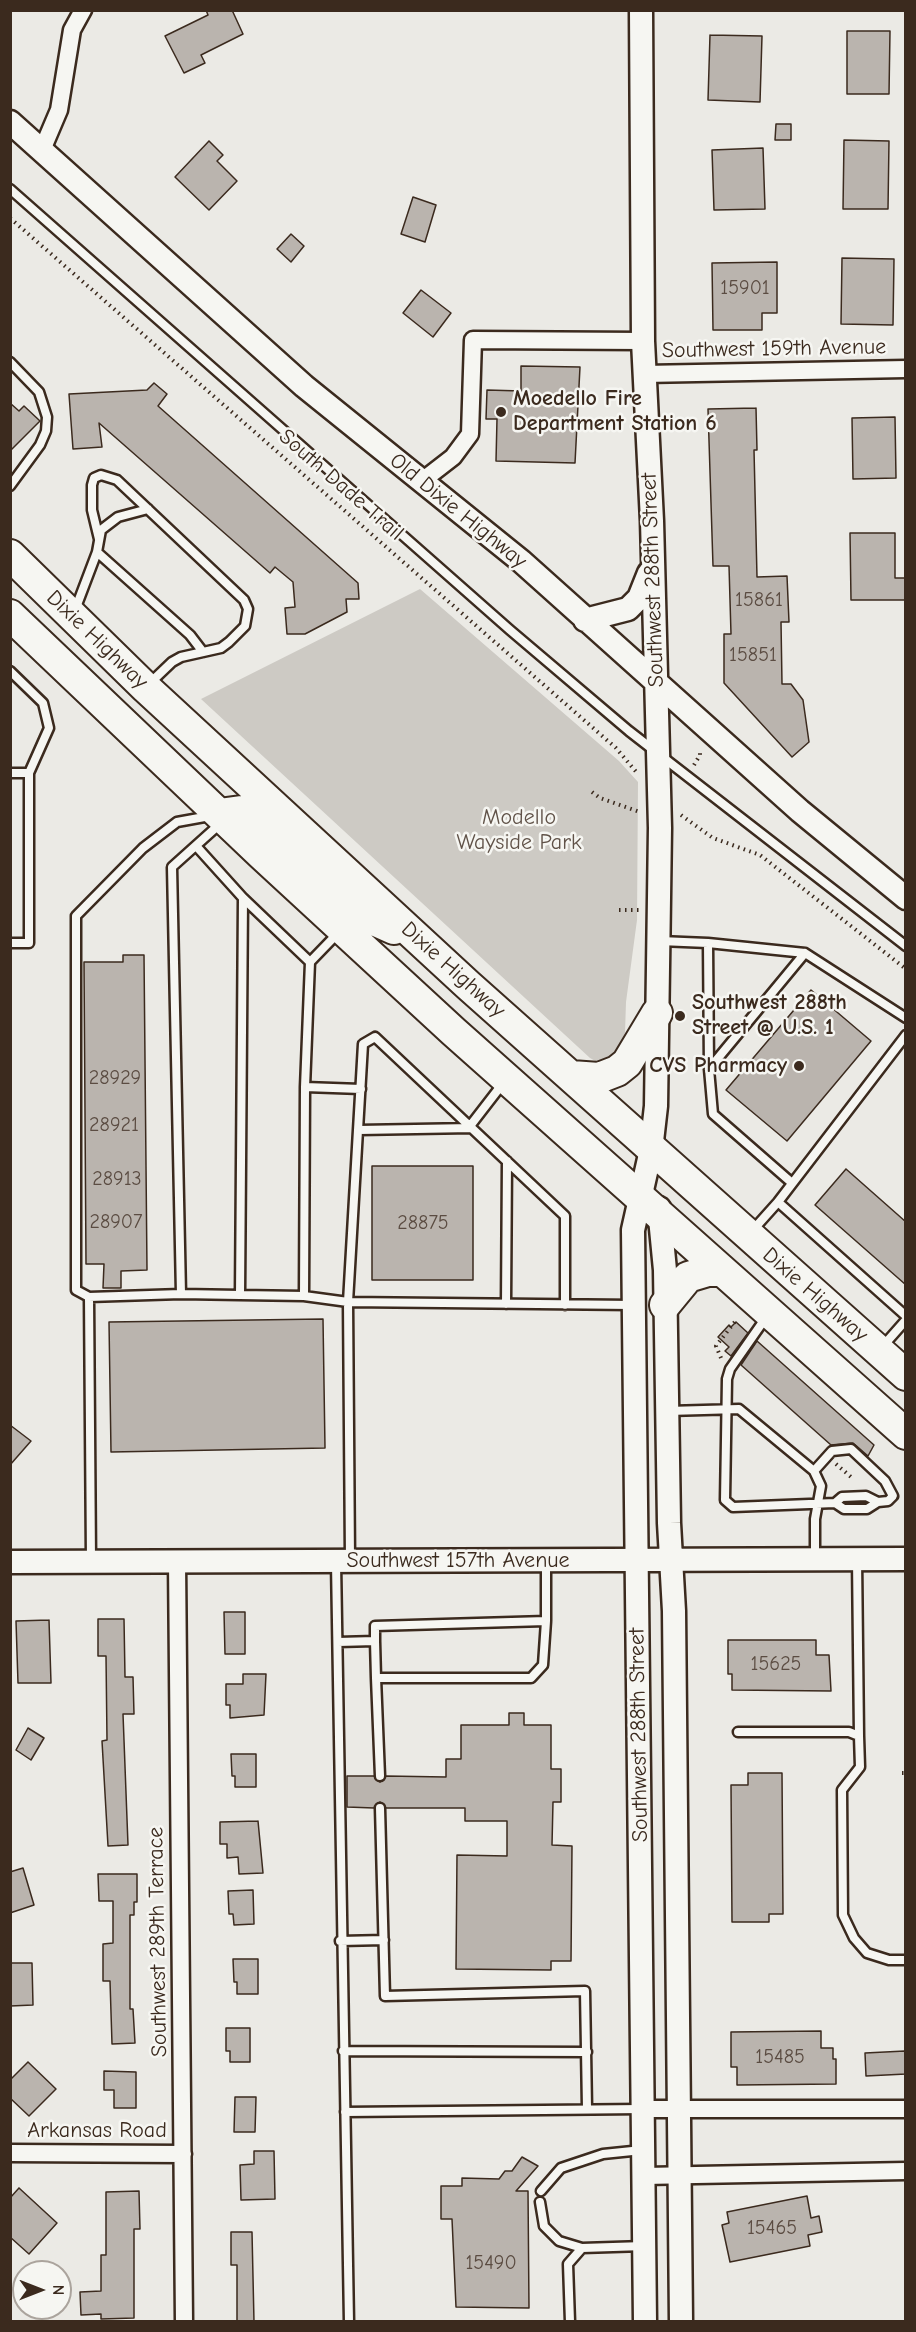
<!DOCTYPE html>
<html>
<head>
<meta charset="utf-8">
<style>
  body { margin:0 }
  #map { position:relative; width:916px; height:2332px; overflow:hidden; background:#ebeae5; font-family:"Comic Neue",sans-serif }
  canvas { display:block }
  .frame { position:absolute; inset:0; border:12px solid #3b2a1e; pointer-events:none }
  .north { position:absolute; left:12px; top:2260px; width:60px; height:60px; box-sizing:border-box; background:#f6f6f2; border:2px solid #aba49d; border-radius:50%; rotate:90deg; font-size:16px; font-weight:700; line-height:24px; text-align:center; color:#3b2a1e }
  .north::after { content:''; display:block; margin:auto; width:21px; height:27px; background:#3b2a1e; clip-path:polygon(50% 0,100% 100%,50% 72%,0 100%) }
</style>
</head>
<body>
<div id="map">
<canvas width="916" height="2332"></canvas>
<div class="frame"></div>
<div class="north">N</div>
</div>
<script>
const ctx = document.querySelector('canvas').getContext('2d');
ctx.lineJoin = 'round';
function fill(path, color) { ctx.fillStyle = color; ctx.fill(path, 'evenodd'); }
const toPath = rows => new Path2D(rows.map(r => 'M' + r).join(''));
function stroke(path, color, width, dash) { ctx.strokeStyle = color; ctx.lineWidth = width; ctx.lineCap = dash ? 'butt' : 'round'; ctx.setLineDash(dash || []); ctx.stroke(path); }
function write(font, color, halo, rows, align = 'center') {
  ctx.font = font + ' "Comic Neue",sans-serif'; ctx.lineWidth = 5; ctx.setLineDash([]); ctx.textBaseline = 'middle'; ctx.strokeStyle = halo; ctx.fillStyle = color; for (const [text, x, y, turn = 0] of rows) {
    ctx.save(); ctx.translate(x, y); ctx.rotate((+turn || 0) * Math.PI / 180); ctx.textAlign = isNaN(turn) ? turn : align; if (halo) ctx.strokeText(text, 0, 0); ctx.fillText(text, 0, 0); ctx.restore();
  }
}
fill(toPath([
  [420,589,619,761,638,782,637,920,626,1002,625,1033,613,1057,606,1061,597,1062,590,1058,201,699]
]), '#cdcac4');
const building = toPath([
  [206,10,232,10,243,34,201,55,205,63,184,73,165,36,208,15,206,10],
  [847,31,890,31,889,94,847,94,847,31],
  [710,35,762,36,760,102,708,100,710,35],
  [776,124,791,124,791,140,775,140,776,124],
  [844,140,889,141,888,209,843,209,844,140],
  [209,141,223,155,217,161,237,181,209,210,175,177,209,141],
  [763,148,765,209,714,210,712,150,763,148],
  [413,197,436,205,425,242,401,234,413,197],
  [291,234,304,246,291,262,277,249,291,234],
  [842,258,894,259,893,325,841,324,842,258],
  [777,262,777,313,762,313,762,330,713,330,712,263,777,262],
  [421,290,451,313,433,337,403,313,421,290],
  [521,366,580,367,575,463,496,461,497,419,486,419,487,390,521,391,521,366],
  [154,383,167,394,158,406,358,583,359,599,346,599,347,612,305,634,287,634,285,608,295,607,293,582,275,567,270,573,99,423,102,447,73,449,69,394,147,390,154,383],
  [10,403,19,411,24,406,40,421,10,451,10,403],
  [756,408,757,450,754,450,757,577,787,576,789,622,781,622,782,684,791,684,803,700,809,742,792,757,724,683,724,634,731,634,729,566,713,566,708,409,756,408],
  [895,417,896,478,853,479,852,418,895,417],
  [850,533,895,533,895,578,906,578,906,600,851,600,850,533],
  [123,955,144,955,147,1270,121,1271,121,1288,103,1288,104,1264,86,1264,84,962,123,962,123,955],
  [811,990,871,1041,787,1141,726,1090,811,990],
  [372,1166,473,1166,473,1280,372,1280,372,1166],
  [846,1169,906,1222,906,1285,815,1205,846,1169],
  [323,1319,325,1448,111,1452,109,1322,323,1319],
  [736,1322,748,1333,731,1356,725,1351,729,1347,718,1337,729,1325,731,1327,736,1322],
  [757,1341,874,1445,868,1456,853,1443,831,1445,741,1365,757,1341],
  [10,1425,31,1441,10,1465,10,1425],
  [224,1612,245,1612,245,1654,225,1654,224,1612],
  [98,1619,124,1619,125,1677,133,1677,134,1714,123,1714,128,1845,108,1846,102,1741,107,1740,106,1656,98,1656,98,1619],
  [49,1620,51,1683,18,1683,16,1621,49,1620],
  [728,1640,816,1640,816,1655,829,1655,831,1691,732,1690,732,1674,728,1674,728,1640],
  [243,1674,266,1674,264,1715,230,1718,230,1705,226,1705,226,1684,243,1684,243,1674],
  [509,1713,524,1713,524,1725,551,1725,551,1769,561,1769,561,1802,553,1802,552,1845,572,1846,571,1961,551,1961,551,1970,456,1969,457,1855,507,1856,507,1821,465,1821,465,1808,386,1808,380,1802,374,1808,347,1807,347,1776,374,1776,380,1782,386,1776,446,1777,446,1759,461,1759,461,1725,509,1725,509,1713],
  [28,1728,44,1738,31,1760,16,1750,28,1728],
  [231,1754,256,1754,256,1787,235,1787,235,1776,232,1776,231,1754],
  [748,1773,782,1773,783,1914,769,1914,769,1922,732,1922,731,1785,748,1785,748,1773],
  [258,1821,263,1873,239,1874,238,1857,227,1858,227,1844,220,1844,220,1822,258,1821],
  [23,1868,34,1905,10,1913,10,1872,23,1868],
  [98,1874,137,1874,137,1902,134,1902,134,1915,130,1915,130,2009,133,2009,135,2043,112,2044,110,1981,103,1981,103,1944,113,1943,113,1901,99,1901,98,1874],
  [253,1890,254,1924,234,1925,233,1914,229,1914,228,1891,253,1890],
  [233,1959,258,1959,258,1994,237,1994,237,1982,234,1982,233,1959],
  [10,1963,32,1963,33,2005,10,2006,10,1963],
  [226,2028,250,2028,250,2062,230,2062,230,2051,226,2051,226,2028],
  [821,2031,821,2048,833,2048,833,2059,836,2059,836,2084,737,2085,737,2067,731,2067,731,2032,821,2031],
  [905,2051,906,2074,866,2076,865,2053,905,2051],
  [28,2062,56,2089,29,2116,10,2098,10,2080,28,2062],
  [104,2071,136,2072,136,2108,114,2108,114,2090,104,2090,104,2071],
  [235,2097,256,2097,255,2132,234,2132,235,2097],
  [254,2151,274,2151,275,2199,241,2200,240,2165,254,2164,254,2151],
  [522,2157,538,2166,516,2191,528,2191,529,2308,456,2307,452,2219,441,2219,441,2186,462,2186,462,2178,499,2179,505,2171,512,2171,522,2157],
  [19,2188,57,2223,29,2254,10,2237,10,2198,19,2188],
  [139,2191,140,2229,134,2229,134,2318,101,2319,101,2314,81,2315,80,2292,101,2291,101,2255,106,2255,106,2192,139,2191],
  [807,2196,811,2218,819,2216,822,2232,808,2235,810,2246,730,2262,722,2225,729,2223,727,2212,807,2196],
  [231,2232,252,2232,254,2322,237,2322,237,2265,231,2265,231,2232]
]);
fill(building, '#bab4ae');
stroke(building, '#3b2a1e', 1.5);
const lane = toPath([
  [10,189,510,630,629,731,906,946],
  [10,362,39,392,47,417,46,431,40,445,10,486],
  [99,539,92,510,92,485,94,478,101,475,117,480,244,600,248,609,245,626,229,642,221,648,181,657,172,662,149,684],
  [97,552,190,635,203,652],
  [75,610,97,552,101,530,118,517,148,509],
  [10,671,43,703,49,728,29,773],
  [10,773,29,773,29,943,10,943],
  [221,823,172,867,181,1294,240,1295,243,898,310,962,305,1087,304,1296,240,1295],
  [197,847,243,898],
  [660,941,708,943,805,953,906,1018],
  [708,943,709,1069,713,1114,792,1183],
  [310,962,339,932],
  [709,1069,805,953],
  [305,1087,361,1089],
  [470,1126,504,1082],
  [359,1130,472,1128],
  [778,1202,906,1316],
  [752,1231,778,1202,906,1035],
  [304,1296,348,1302,633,1305],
  [89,1297,76,1290,76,916,143,848,177,822,210,816],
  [506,1304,507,1161],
  [767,1316,730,1369,727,1379,725,1500,733,1507,835,1503,844,1509,867,1509,878,1502,888,1501,893,1496,885,1481,851,1449,832,1451,814,1471],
  [883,1346,906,1320],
  [668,1411,739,1409,814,1471,821,1486,815,1519,815,1557],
  [835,1503,842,1497,866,1496,878,1502],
  [857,1559,859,1736],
  [350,1560,348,1302,363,1044,375,1037,565,1216,565,1305],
  [91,1561,89,1297,181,1294],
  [336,1563,349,2322],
  [375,1641,376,1678,531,1678,543,1665,546,1621],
  [338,1642,375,1641,375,1626,546,1621,546,1562],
  [376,1678,380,1776],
  [738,1732,849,1732,859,1736,860,1767,842,1790,843,1915,854,1938,867,1953,889,1960,906,1960],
  [380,1808,385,1996,585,1991,587,2108],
  [340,1941,384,1940],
  [343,2051,587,2052],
  [345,2112,642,2109],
  [541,2191,561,2168,603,2154,642,2150],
  [540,2202,544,2226,559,2241,582,2248],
  [570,2322,568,2264,582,2248,644,2246]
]);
const street = toPath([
  [42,150,59,110,72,30,83,10],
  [644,374,906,369],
  [422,481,453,457,470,434,473,340,643,341],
  [177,1562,184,2322],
  [643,2109,906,2109],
  [10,2153,183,2154],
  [644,2176,906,2171]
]);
const secondary = toPath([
  [641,10,643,341,652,521,660,828,656,1106,651,1150,633,1230,645,2322],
  [10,122,304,386,521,561,800,811,906,898],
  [585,620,628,609,639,598,649,573],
  [659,1208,665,1270,669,1523,674,1611,681,2322],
  [10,1562,906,1559]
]);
const highway = toPath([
  [10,555,146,688,468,985,906,1375],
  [10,615,262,855,454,1032,906,1434],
  [219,814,241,811,254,817,347,908,394,929],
  [571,1076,599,1078,617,1071,627,1063,657,1013],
  [665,1305,688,1277,708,1271,722,1271]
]);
stroke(lane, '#3b2a1e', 13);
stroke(street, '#3b2a1e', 21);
stroke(secondary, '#3b2a1e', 27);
stroke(highway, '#3b2a1e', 34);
stroke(toPath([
  [10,218,616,748,638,774],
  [694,765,700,755,700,749],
  [592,792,600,798,640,812],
  [681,815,713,838,760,855,906,969],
  [619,910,639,910],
  [721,1358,716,1346,737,1319],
  [836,1464,851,1477],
  [902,1773,906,1773]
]), '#3b2a1e', 4, [1.5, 4.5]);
stroke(lane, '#f6f6f2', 8);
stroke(street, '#f6f6f2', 16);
stroke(secondary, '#f6f6f2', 22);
stroke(highway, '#f6f6f2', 30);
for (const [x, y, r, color] of [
  [501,412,6,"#3b2a1e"],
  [680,1016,6,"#3b2a1e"],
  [799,1066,6,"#3b2a1e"]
]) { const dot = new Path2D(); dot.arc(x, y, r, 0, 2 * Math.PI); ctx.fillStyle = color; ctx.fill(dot); stroke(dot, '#f6f6f2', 2); }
write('20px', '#5b4c42', null, [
  ["15901",745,288],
  ["15861",759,600],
  ["15851",753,655],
  ["28929",115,1078],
  ["28921",114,1125],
  ["28913",117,1179],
  ["28907",116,1222],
  ["28875",423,1223],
  ["15625",776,1664],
  ["15485",780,2057],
  ["15465",772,2228],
  ["15490",491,2263]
]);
write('22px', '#3b2a1e', '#f6f6f2', [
  ["Southwest 159th Avenue",774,349,-1],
  ["South Dade Trail",341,485,41],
  ["Old Dixie Highway",458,511,39],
  ["Southwest 288th Street",653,580,-92],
  ["Dixie Highway",97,640,44],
  ["Dixie Highway",453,970,42],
  ["Dixie Highway",815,1295,41],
  ["Southwest 157th Avenue",458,1561],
  ["Southwest 288th Street",639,1735,-91],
  ["Southwest 289th Terrace",158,1942,-91],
  ["Arkansas Road",97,2131]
]);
write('bold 22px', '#3b2a1e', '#f6f6f2', [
  ["Moedello Fire",513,399],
  ["Department Station 6",513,424],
  ["Southwest 288th",692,1003],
  ["Street @ U.S. 1",692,1028],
  ["CVS Pharmacy",787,1066,"right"]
], 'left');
write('22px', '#605248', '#f6f6f2', [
  ["Modello",519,818],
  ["Wayside Park",519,843]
]);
</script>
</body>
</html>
